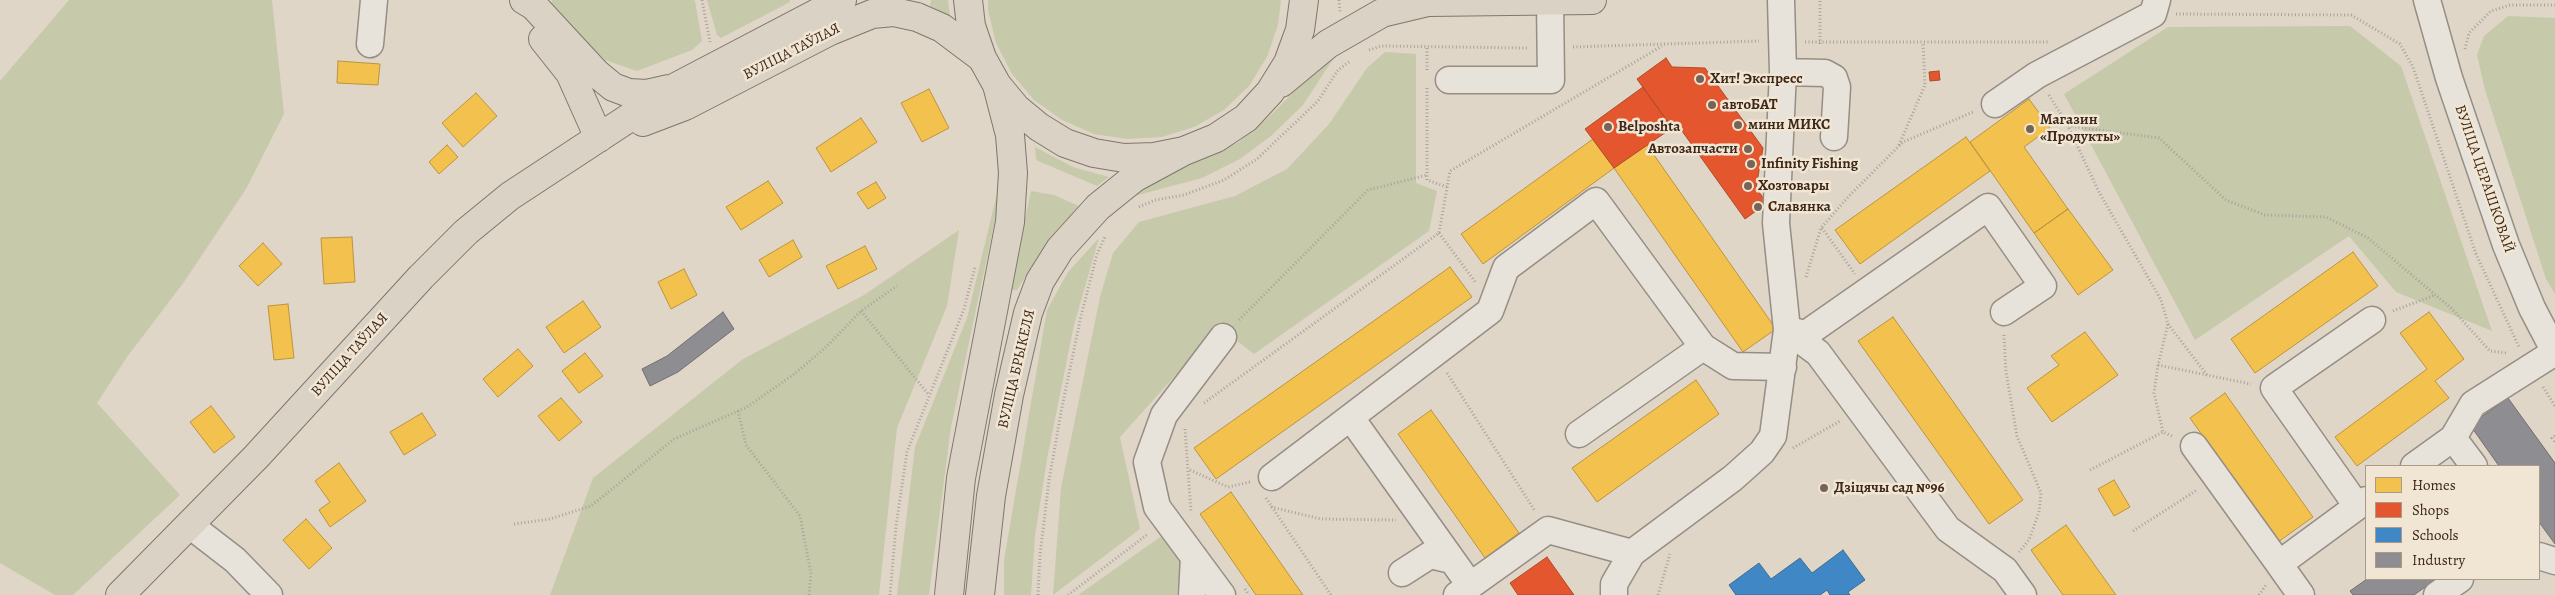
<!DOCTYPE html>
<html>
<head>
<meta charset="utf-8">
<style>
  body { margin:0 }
  #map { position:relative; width:2555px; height:595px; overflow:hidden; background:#dfd6c7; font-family:Alegreya,serif }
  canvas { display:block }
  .legend { position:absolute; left:2365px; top:465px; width:175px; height:115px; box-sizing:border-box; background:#f1e6d4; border:1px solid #a99a89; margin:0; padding:6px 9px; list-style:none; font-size:15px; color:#3d2718 }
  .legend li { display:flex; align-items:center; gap:10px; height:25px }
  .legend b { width:25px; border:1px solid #a99a89 }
</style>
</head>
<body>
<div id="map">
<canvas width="2555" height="595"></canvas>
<ul class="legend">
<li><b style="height:14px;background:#f2c14e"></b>Homes</li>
<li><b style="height:14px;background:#e4572e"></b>Shops</li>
<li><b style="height:14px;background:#3f88c5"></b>Schools</li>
<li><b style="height:14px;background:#8d8d92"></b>Industry</li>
</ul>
</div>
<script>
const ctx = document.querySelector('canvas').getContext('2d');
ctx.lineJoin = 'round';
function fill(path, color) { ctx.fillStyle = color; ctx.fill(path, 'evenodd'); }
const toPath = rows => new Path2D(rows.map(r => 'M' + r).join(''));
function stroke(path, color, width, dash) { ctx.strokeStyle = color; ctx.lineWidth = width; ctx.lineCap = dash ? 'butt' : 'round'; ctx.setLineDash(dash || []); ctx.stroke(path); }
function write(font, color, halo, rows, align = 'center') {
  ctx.font = font + ' Alegreya,serif'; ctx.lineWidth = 5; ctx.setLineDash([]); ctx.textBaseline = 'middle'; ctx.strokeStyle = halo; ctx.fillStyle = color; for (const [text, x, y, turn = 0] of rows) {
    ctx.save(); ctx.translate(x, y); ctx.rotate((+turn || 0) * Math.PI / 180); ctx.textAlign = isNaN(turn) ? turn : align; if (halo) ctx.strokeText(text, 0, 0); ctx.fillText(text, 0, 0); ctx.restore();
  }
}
fill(toPath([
  [69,0,272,0,284,114,246,189,184,282,127,357,97,403,180,495,73,595,55,595,0,563,0,81],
  [552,0,693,0,695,1,702,41,692,50,637,71,605,60,550,8],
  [707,0,790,0,790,2,721,38,717,35],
  [931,0,948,0,950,17,930,6],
  [988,0,1281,0,1278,25,1267,57,1249,86,1224,110,1194,127,1162,137,1127,139,1094,134,1062,120,1034,100,1012,74,996,43,988,10],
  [2508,16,2555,18,2555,294,2546,279,2485,90,2477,55,2484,36],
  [2350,26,2401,66,2492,331,2396,292,2349,236,2195,340,2064,94,2168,27],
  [1385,52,1416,54,1416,183,1437,191,1429,231,1254,354,1219,327,1120,437,1140,529,1053,595,1061,488,1100,297,1113,253,1139,222,1235,196,1287,169,1329,124,1367,68],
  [1337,53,1303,105,1271,136,1240,159,1202,178,1138,195,1115,207,1138,184,1192,164,1239,142,1271,115,1306,79],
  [1035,147,1073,167,1109,177,1097,186,1036,160],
  [998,189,998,206,951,427,929,595,897,595,915,447,967,318],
  [1031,191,1054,195,1079,206,1043,250,1017,290,1010,290],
  [959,230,947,306,897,428,879,595,550,595,593,478,743,359,864,295],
  [1099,238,1074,325,1047,459,1035,536,1031,595,1004,595,1004,560,1047,310,1068,272],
  [1163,535,1181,558,1177,595,1078,595]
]), '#c7c9ab');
const homes = toPath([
  [338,61,380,64,378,85,337,83,338,61],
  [929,89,949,128,922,142,901,103,929,89],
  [476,93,497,116,463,147,442,123,476,93],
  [2029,99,2050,128,2024,147,2068,209,2034,233,1970,142,2029,99],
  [861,118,877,142,831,172,816,148,861,118],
  [1966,137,1990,171,1860,264,1835,230,1966,137],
  [1593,139,1614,168,1483,264,1461,234,1593,139],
  [447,145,458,157,439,174,429,162,447,145],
  [1647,145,1776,329,1743,352,1614,168,1647,145],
  [768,181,783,203,741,230,726,207,768,181],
  [876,182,886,198,868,209,857,193,876,182],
  [2068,209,2113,270,2078,295,2034,233,2068,209],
  [352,237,355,282,324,284,321,238,352,237],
  [793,240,802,257,769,277,759,260,793,240],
  [263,243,282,264,258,286,239,266,263,243],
  [865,246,877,269,838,289,826,266,865,246],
  [2353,252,2378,286,2255,373,2231,339,2353,252],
  [1450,267,1472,297,1216,479,1194,448,1450,267],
  [684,269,697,295,671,309,658,282,684,269],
  [583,301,601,327,564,353,546,327,583,301],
  [288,304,294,358,274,360,268,306,288,304],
  [2429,312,2464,359,2435,381,2449,398,2357,466,2335,437,2427,369,2400,333,2429,312],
  [1893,317,2023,500,1989,524,1858,341,1893,317],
  [2085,332,2118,375,2052,422,2027,388,2059,365,2051,356,2085,332],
  [518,349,533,366,498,397,483,379,518,349],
  [585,353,603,376,579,393,562,371,585,353],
  [1696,380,1719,414,1597,502,1572,468,1696,380],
  [2225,393,2313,517,2278,542,2190,418,2225,393],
  [561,398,582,422,559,441,538,416,561,398],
  [211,406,235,437,214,453,190,422,211,406],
  [1431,410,1519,533,1485,558,1398,434,1431,410],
  [422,413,436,435,404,455,390,432,422,413],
  [339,463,366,501,330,527,319,510,330,502,315,481,339,463],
  [2114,480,2130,507,2114,516,2098,489,2114,480],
  [1231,492,1303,595,1256,595,1200,514,1231,492],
  [306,519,332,548,309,569,283,540,306,519],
  [2066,525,2116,595,2063,595,2031,550,2066,525]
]);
fill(homes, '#f2c14e');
stroke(homes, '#bc933e', 1);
const shops = toPath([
  [1666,58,1672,67,1705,68,1763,148,1756,188,1767,203,1745,219,1677,124,1672,128,1637,79,1666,58],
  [1939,71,1940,80,1930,81,1929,72,1939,71],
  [1643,87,1672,128,1614,168,1585,129,1643,87],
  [1547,557,1574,595,1518,595,1510,583,1547,557]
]);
fill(shops, '#e4572e');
stroke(shops, '#b24927', 1);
const schools = toPath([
  [1843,550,1865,580,1848,592,1850,595,1830,595,1827,590,1820,595,1736,595,1729,585,1759,563,1771,579,1800,558,1812,573,1843,550]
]);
fill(schools, '#3f88c5');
stroke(schools, '#3e6b91', 1);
const industry = toPath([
  [723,312,734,329,678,372,650,386,642,369,667,356,723,312],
  [2508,398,2555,463,2555,544,2539,522,2539,466,2499,466,2470,425,2508,398],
  [2367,579,2436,579,2414,595,2353,595,2350,591,2367,579]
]);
fill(industry, '#8d8d92');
stroke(industry, '#756e6d', 1);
const minor = toPath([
  [2427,0,2449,78,2506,245,2532,308,2555,352],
  [370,44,374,0],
  [1783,72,1825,73,1834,78,1837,87,1834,137],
  [1449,80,1551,80,1550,1],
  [1995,104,2037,75,2153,14,2157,0],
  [1787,330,1806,334,1988,207,2043,286,2004,312],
  [1787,330,1818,353,1948,529,2005,570,2023,595],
  [1351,418,1470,585],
  [1579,434,1703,347],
  [2453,438,2474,466],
  [2194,446,2279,564,2366,500],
  [2414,466,2453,438,2473,404,2555,352],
  [1272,477,1490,311,1506,268,1596,201,1703,347,1733,366,1783,367],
  [2357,506,2274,388,2372,320],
  [191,526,235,560,269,595],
  [2539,556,2555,561],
  [2279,564,2301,595],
  [1402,573,1430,555,1452,560],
  [1192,595,1194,557],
  [1222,595,1157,507,1147,462,1164,415,1223,337],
  [1457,595,1548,530,1632,553],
  [1614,595,1614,584,1632,553,1733,478,1762,452,1773,436,1787,330,1776,223,1783,72,1781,0],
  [2437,595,2460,579]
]);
const major = toPath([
  [524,0,534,6,596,73,613,87,629,93,647,94,669,89],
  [968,0,971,26,982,58,997,85,1016,108,1039,127,1065,143,1094,153,1124,158,1154,157,1184,151,1216,138,1246,118,1270,92,1288,63,1300,30,1304,0],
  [543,39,570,73,599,138],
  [1281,83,1328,44,1382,13,1428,2,1592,0],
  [643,122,685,106,830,31,872,14,894,12,917,17,942,28,982,58],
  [120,595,256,457,421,277,466,232,510,196,676,87,842,0],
  [949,595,961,478,1010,222,1013,173,1010,135,997,85],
  [980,595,991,496,1009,395,1028,313,1040,281,1060,249,1098,207,1134,178,1184,151]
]);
stroke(minor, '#968e84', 29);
stroke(major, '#7f776d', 30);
stroke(toPath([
  [702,0,710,42],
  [1339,0,1340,12],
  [2176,14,2351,15,2400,44,2413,67,2476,254,2519,347],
  [1805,42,2049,42],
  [1820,44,1820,0],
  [1573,47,1759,41],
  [1427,48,1427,70],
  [2465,49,2469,33,2491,11,2510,5,2555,5],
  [1369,50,1381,46,1527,48],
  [1427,88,1427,180,1447,187],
  [2049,95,2068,126,2099,192,2161,300,2168,324,2158,365,2154,393,2163,432,2174,437],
  [2068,126,2159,138,2226,200,2265,215,2326,217,2368,238,2451,308,2490,351,2507,353],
  [1899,145,1925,85,1923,43],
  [1139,207,1155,200,1184,195,1224,180,1257,159,1318,101,1338,70,1349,62],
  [1822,228,1855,274],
  [1439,233,1476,283],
  [1806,277,1821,228,1849,196,1903,142,1973,112],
  [861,311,928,394],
  [2393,311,2435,295],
  [1239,320,1368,190,1427,175],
  [2168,324,2207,375],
  [2004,335,2006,372,2017,436,2041,493,2039,512,2029,540,2019,552],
  [2158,365,2251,384],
  [1447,373,1535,511],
  [2543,387,2555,406],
  [1204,403,1439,233,1450,171,1662,46],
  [738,411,746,445,800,516,811,574,809,595],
  [1185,429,1191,512],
  [2555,436,2552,438,2555,442],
  [1793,448,1840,421],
  [1190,470,1228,487,1250,482],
  [2090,470,2163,432],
  [1266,498,1331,595],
  [1271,507,1321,519,1396,520],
  [514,524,550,519,591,506,674,439,747,407,793,375,826,347,861,311,897,286],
  [2133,531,2197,490],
  [1245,589,1249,595],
  [890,595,896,526,907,452,964,309,975,267],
  [1038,595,1040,555,1049,480,1062,407,1081,316,1097,254,1105,237],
  [1068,595,1148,534],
  [1658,595,1670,554],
  [2259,595,2266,585]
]), '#a9a29b', 3, [1, 2.5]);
stroke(minor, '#e7e2da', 26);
stroke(major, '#dad2c5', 28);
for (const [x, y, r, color] of [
  [1700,79,5,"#766455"],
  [1712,105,5,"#766455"],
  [1738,125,5,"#766455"],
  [1608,127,5,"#766455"],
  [2030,129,5,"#766455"],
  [1748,149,5,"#766455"],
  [1751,164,5,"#766455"],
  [1748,186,5,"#766455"],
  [1758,207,5,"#766455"],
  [1824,488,5,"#766455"]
]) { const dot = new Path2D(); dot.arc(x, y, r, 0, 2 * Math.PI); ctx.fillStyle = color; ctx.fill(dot); stroke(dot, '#f1e6d4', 2); }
write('15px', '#3d2718', '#f1e6d4', [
  ["ВУЛІЦА ТАЎЛАЯ",792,52,-27],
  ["ВУЛІЦА ЦЕРАШКОВАЙ",2484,179,71],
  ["ВУЛІЦА ТАЎЛАЯ",350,355,-48],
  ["ВУЛІЦА БРЫКЕЛЯ",1017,369,-77]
]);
write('bold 15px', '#3d2718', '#f1e6d4', [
  ["Хит! Экспресс",1710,79],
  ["автоБАТ",1722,105],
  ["Магазин",2040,120],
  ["«Продукты»",2040,137],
  ["мини МИКС",1748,125],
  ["Belposhta",1618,127],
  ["Автозапчасти",1738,149,"right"],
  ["Infinity Fishing",1761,164],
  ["Хозтовары",1758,186],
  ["Славянка",1768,207],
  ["Дзіцячы сад №96",1834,488]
], 'left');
</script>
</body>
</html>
